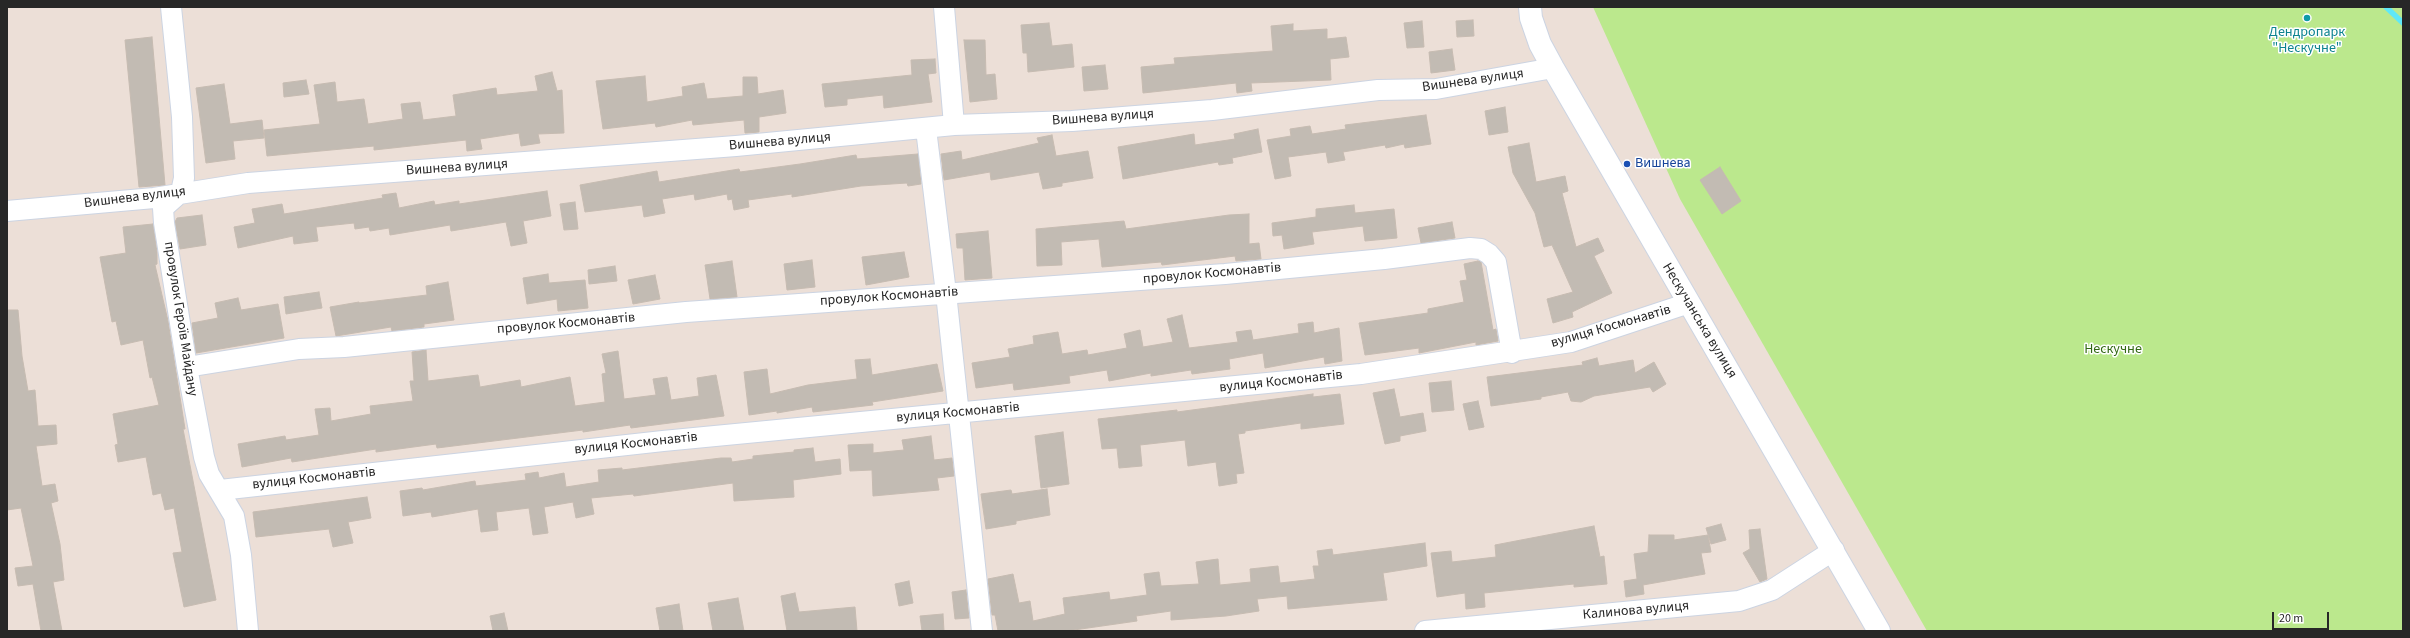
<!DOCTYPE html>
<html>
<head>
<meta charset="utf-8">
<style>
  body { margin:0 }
  #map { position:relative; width:2410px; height:638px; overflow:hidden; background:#ecdfd7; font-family:"Source Sans 3",sans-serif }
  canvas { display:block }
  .frame { position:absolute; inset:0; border:8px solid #272727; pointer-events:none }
  .scale { position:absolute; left:2272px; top:612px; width:57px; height:18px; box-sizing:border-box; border:2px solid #272727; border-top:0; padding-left:5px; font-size:12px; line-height:14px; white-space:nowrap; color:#272727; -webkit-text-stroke:3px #fff; paint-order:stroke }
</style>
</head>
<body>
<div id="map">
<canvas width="2410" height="638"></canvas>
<div class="frame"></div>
<div class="scale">20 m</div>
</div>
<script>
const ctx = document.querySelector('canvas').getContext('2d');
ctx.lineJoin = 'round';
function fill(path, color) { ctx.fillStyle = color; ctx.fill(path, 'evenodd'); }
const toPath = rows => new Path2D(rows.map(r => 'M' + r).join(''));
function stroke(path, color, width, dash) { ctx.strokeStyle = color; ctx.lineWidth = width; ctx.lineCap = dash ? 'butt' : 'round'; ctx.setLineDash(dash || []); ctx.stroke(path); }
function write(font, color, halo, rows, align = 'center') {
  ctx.font = font + ' "Source Sans 3",sans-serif'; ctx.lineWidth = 3; ctx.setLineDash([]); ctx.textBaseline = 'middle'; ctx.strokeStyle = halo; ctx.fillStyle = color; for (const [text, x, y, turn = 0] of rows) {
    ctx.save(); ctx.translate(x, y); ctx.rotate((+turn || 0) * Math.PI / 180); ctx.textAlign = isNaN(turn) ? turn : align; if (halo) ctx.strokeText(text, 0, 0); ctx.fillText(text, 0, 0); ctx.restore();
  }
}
fill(toPath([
  [1593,7,2403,7,2403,631,1927,631,1680,199]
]), '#bbe88d');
stroke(toPath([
  [2386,7,2403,23]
]), '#5fe8f8', 5.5);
const building = toPath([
  [1473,20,1474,36,1457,37,1456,21,1473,20],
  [1422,21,1424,47,1407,48,1404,23,1422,21],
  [1049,23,1052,46,1072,44,1074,67,1028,72,1027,53,1023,53,1021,25,1049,23],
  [1293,24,1293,31,1327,29,1327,39,1346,37,1349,57,1330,59,1331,80,1251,83,1252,91,1237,93,1236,83,1143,93,1141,67,1175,64,1174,58,1273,51,1271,26,1293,24],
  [152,37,165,185,139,187,125,40,152,37],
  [964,40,985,40,986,75,995,74,997,99,970,102,964,40],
  [1452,49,1455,70,1431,73,1429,52,1452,49],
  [935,59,936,73,928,74,932,102,884,108,883,95,847,99,847,105,825,107,822,84,912,75,911,60,935,59],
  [1105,65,1108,89,1084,91,1082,67,1105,65],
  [552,72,557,91,562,90,564,133,538,134,540,143,521,146,519,133,480,139,482,149,467,151,466,140,374,150,374,146,267,156,264,130,320,124,314,85,335,82,337,102,364,99,368,124,403,119,401,104,420,102,423,120,456,116,453,95,496,88,497,95,538,91,535,76,552,72],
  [645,76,647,102,683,96,682,87,704,83,707,99,743,96,743,77,757,77,758,94,783,90,786,113,759,117,759,132,747,133,745,133,744,120,693,125,692,120,656,127,655,123,603,129,596,81,645,76],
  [306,80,309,94,284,97,283,83,306,80],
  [224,84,230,124,262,120,264,138,233,141,235,159,206,163,196,88,224,84],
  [1505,107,1508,132,1489,135,1485,111,1505,107],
  [1426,115,1431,144,1405,148,1404,144,1386,148,1385,145,1343,152,1345,160,1328,163,1326,152,1288,157,1291,176,1275,179,1267,140,1291,136,1290,129,1310,126,1312,134,1346,129,1345,125,1426,115],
  [1258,129,1262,152,1232,158,1233,163,1219,165,1218,162,1123,179,1118,147,1194,134,1195,145,1235,139,1234,134,1258,129],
  [1052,135,1056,156,1088,151,1093,178,1062,183,1062,186,1043,189,1039,172,991,180,990,172,944,180,941,154,961,151,962,160,1039,143,1037,138,1052,135],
  [1529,143,1536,182,1565,176,1568,191,1562,193,1576,247,1598,238,1604,251,1594,256,1612,293,1572,312,1573,317,1553,323,1547,299,1573,292,1552,245,1544,247,1535,213,1513,173,1508,147,1529,143],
  [918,154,921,184,908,186,907,183,861,186,792,197,792,194,748,200,749,207,734,210,732,199,728,200,727,194,695,200,694,194,662,199,665,213,644,217,642,205,585,212,580,185,657,171,659,182,739,169,740,172,800,164,856,155,857,159,918,154],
  [1720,167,1741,201,1722,214,1700,180,1720,167],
  [547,191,551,216,523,221,527,243,511,246,506,222,451,231,450,225,390,235,389,228,370,231,369,227,355,229,354,223,316,227,318,241,294,244,293,236,238,248,234,227,255,223,252,209,282,204,284,214,383,198,382,195,396,193,399,208,434,201,435,205,459,201,459,204,547,191],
  [575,202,578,229,564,230,560,204,575,202],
  [1354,205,1355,213,1394,209,1397,238,1365,241,1363,226,1312,232,1314,244,1284,249,1282,235,1273,236,1272,223,1316,217,1316,209,1354,205],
  [1249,214,1249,244,1259,243,1261,259,1236,261,1235,256,1162,265,1161,262,1102,267,1099,239,1061,242,1062,265,1037,266,1036,229,1124,221,1126,229,1229,215,1249,214],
  [202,215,206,245,180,249,175,222,177,218,202,215],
  [1452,222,1455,238,1421,243,1418,228,1452,222],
  [153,224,157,252,157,264,155,265,168,321,185,429,183,429,216,600,184,607,173,553,182,552,174,508,165,510,161,493,153,495,146,457,118,462,115,445,118,444,113,414,159,405,152,377,150,378,143,340,121,345,116,321,112,322,100,257,126,253,123,227,153,224],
  [988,231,992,278,965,280,963,248,957,248,956,234,988,231],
  [904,252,909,277,866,285,862,257,904,252],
  [812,260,815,287,787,290,784,264,812,260],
  [732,261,737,297,710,299,705,265,732,261],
  [1478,261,1481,262,1493,330,1496,329,1498,341,1476,345,1476,342,1419,353,1419,348,1365,355,1359,323,1428,313,1428,309,1464,302,1460,281,1467,280,1464,264,1478,261],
  [615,266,617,281,589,284,588,270,615,266],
  [548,274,549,283,585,280,588,308,558,311,557,299,527,304,523,278,548,274],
  [655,275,660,299,633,304,628,280,655,275],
  [448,282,454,320,424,324,424,327,392,331,391,327,336,336,330,307,359,302,359,303,427,295,426,286,448,282],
  [319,292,322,308,286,314,284,297,319,292],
  [238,298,241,310,278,304,284,338,196,353,192,323,218,318,215,303,238,298],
  [7,310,18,310,22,356,28,391,35,390,38,426,56,425,57,444,36,446,42,486,55,484,58,501,51,503,60,544,64,580,53,582,62,631,41,631,33,584,18,586,15,568,33,566,21,508,7,510,7,310],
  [1182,315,1189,348,1238,342,1236,332,1251,330,1253,340,1299,333,1298,324,1313,322,1314,333,1339,328,1342,361,1325,364,1324,357,1265,368,1263,353,1229,359,1230,369,1192,374,1191,370,1151,376,1151,373,1109,381,1107,370,1069,376,1070,383,1014,390,1013,383,976,388,972,363,1010,357,1008,349,1034,344,1033,336,1058,332,1062,354,1087,350,1088,355,1127,348,1124,334,1140,330,1143,347,1173,342,1167,319,1182,315],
  [426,350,428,381,478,375,480,387,520,380,521,387,570,377,575,406,605,402,602,374,606,373,602,354,618,351,624,399,656,395,653,379,667,377,671,400,699,396,697,378,716,375,724,416,631,428,630,425,583,432,583,430,437,448,436,444,376,452,376,449,292,462,291,458,242,467,238,444,285,436,286,440,319,435,315,409,330,408,331,421,371,414,370,406,413,401,410,381,414,381,412,352,426,350],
  [1597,358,1599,366,1633,360,1635,373,1654,362,1666,384,1653,392,1650,387,1594,396,1581,402,1571,401,1568,392,1541,397,1541,399,1491,406,1487,377,1583,365,1582,362,1597,358],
  [870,359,872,375,937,364,943,391,872,402,873,405,813,412,812,407,777,413,777,411,749,415,744,372,767,369,770,394,808,385,857,379,855,360,870,359],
  [1451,381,1454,410,1432,412,1429,383,1451,381],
  [1394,389,1400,417,1423,413,1426,431,1400,436,1400,441,1385,444,1373,393,1394,389],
  [1313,394,1313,397,1340,394,1344,424,1301,429,1301,423,1245,431,1245,433,1238,434,1244,473,1236,474,1237,483,1219,486,1216,462,1188,466,1185,440,1140,445,1142,466,1119,468,1117,448,1102,449,1098,419,1177,410,1177,412,1313,394],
  [1478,401,1484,427,1469,430,1463,404,1478,401],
  [1063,432,1069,484,1041,488,1035,436,1063,432],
  [931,436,934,460,952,458,954,476,937,478,939,490,873,496,872,470,850,471,848,445,873,444,873,453,904,450,902,440,931,436],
  [813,448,815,462,840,459,841,474,793,480,794,497,734,501,733,483,634,496,633,494,591,498,594,514,576,518,573,502,544,507,548,533,533,535,529,508,496,512,498,530,481,532,478,509,432,517,431,512,403,516,400,491,422,488,423,490,475,481,476,486,526,480,525,474,538,472,539,478,564,473,566,487,599,482,598,470,622,468,622,470,721,458,731,458,732,462,753,459,753,456,794,452,794,450,813,448],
  [1047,489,1050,515,1016,521,1016,524,986,529,981,494,1011,490,1012,494,1047,489],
  [367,497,371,518,348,522,353,543,333,547,329,529,256,537,253,512,367,497],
  [1721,524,1726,540,1711,544,1706,528,1721,524],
  [1594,526,1600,557,1604,556,1607,584,1574,587,1574,584,1484,593,1485,607,1466,609,1465,593,1437,597,1431,553,1451,551,1452,562,1496,557,1495,545,1594,526],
  [1760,529,1767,579,1760,582,1743,553,1750,549,1749,530,1760,529],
  [1649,535,1674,535,1674,540,1708,535,1711,552,1701,553,1705,574,1643,585,1644,594,1626,597,1624,581,1637,579,1634,554,1648,552,1649,535],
  [1425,543,1427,566,1383,573,1387,600,1288,609,1287,596,1257,599,1259,611,1226,616,1171,620,1171,611,1136,616,1137,621,1067,631,998,631,995,615,992,615,988,579,1013,574,1019,603,1030,601,1033,621,1065,614,1063,598,1109,592,1110,600,1147,595,1144,574,1159,572,1161,586,1199,584,1196,562,1218,559,1220,585,1251,582,1250,569,1278,566,1280,583,1315,579,1313,566,1319,566,1317,551,1332,549,1333,555,1425,543],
  [909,581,913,603,899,606,895,584,909,581],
  [966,590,969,618,955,619,952,592,966,590],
  [795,593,799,612,855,607,857,631,787,631,781,596,795,593],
  [738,598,744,631,713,631,708,603,738,598],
  [679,604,683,631,660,631,656,608,679,604],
  [504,613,508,631,493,631,490,616,504,613],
  [943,614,944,631,922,631,920,616,943,614]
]);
fill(building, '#c2bbb3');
stroke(building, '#c6bbb1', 1);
const street = toPath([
  [171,7,182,117,184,178,181,192,163,208,164,223,187,367,204,457,209,474,234,516,241,555,248,631],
  [944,7,954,125],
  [926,129,946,293,982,631],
  [7,211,154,198,248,183,736,146,954,125,1072,121,1212,110,1378,90,1436,89,1553,68],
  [187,367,299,349,344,347,686,312,1225,274,1384,259,1470,248,1481,249,1489,254,1496,262,1512,353],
  [220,490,663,441,1361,374,1571,342,1689,303],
  [1425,631,1739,601,1772,590,1834,550]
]);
const secondary = toPath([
  [1530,7,1531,18,1540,44,1553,68,1879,631]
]);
stroke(street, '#ccd4e2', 22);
stroke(secondary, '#ccd4e2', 24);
stroke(street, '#fff', 20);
stroke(secondary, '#fff', 22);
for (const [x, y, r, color] of [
  [2307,18,4,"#0f9aa8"],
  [1627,164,4,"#1a4fb4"]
]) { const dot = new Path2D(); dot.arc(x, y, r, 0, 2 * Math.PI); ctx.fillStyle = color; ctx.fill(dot); stroke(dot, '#fff', 1.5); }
write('14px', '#0d838f', '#fff', [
  ["Дендропарк",2307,33],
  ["\"Нескучне\"",2307,49]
]);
write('14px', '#272727', '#fff', [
  ["Вишнева вулиця",1473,81,-8],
  ["Вишнева вулиця",1103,118,-4],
  ["Вишнева вулиця",780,142,-5],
  ["Вишнева вулиця",457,168,-4],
  ["Вишнева вулиця",135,198,-7],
  ["провулок Космонавтів",1212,274,-5],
  ["провулок Космонавтів",889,297,-4],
  ["провулок Героїв Майдану",180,319,81],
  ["Нескучанська вулиця",1699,321,59],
  ["провулок Космонавтів",566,324,-5],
  ["вулиця Космонавтів",1611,327,-16],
  ["вулиця Космонавтів",1281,382,-6],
  ["вулиця Космонавтів",958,413,-5],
  ["вулиця Космонавтів",636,444,-6],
  ["вулиця Космонавтів",314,479,-6],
  ["Калинова вулиця",1636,611,-5]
]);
write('14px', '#164399', '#fff', [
  ["Вишнева",1635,164]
], 'left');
write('14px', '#326813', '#fff', [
  ["Нескучне",2113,350]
]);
</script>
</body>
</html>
